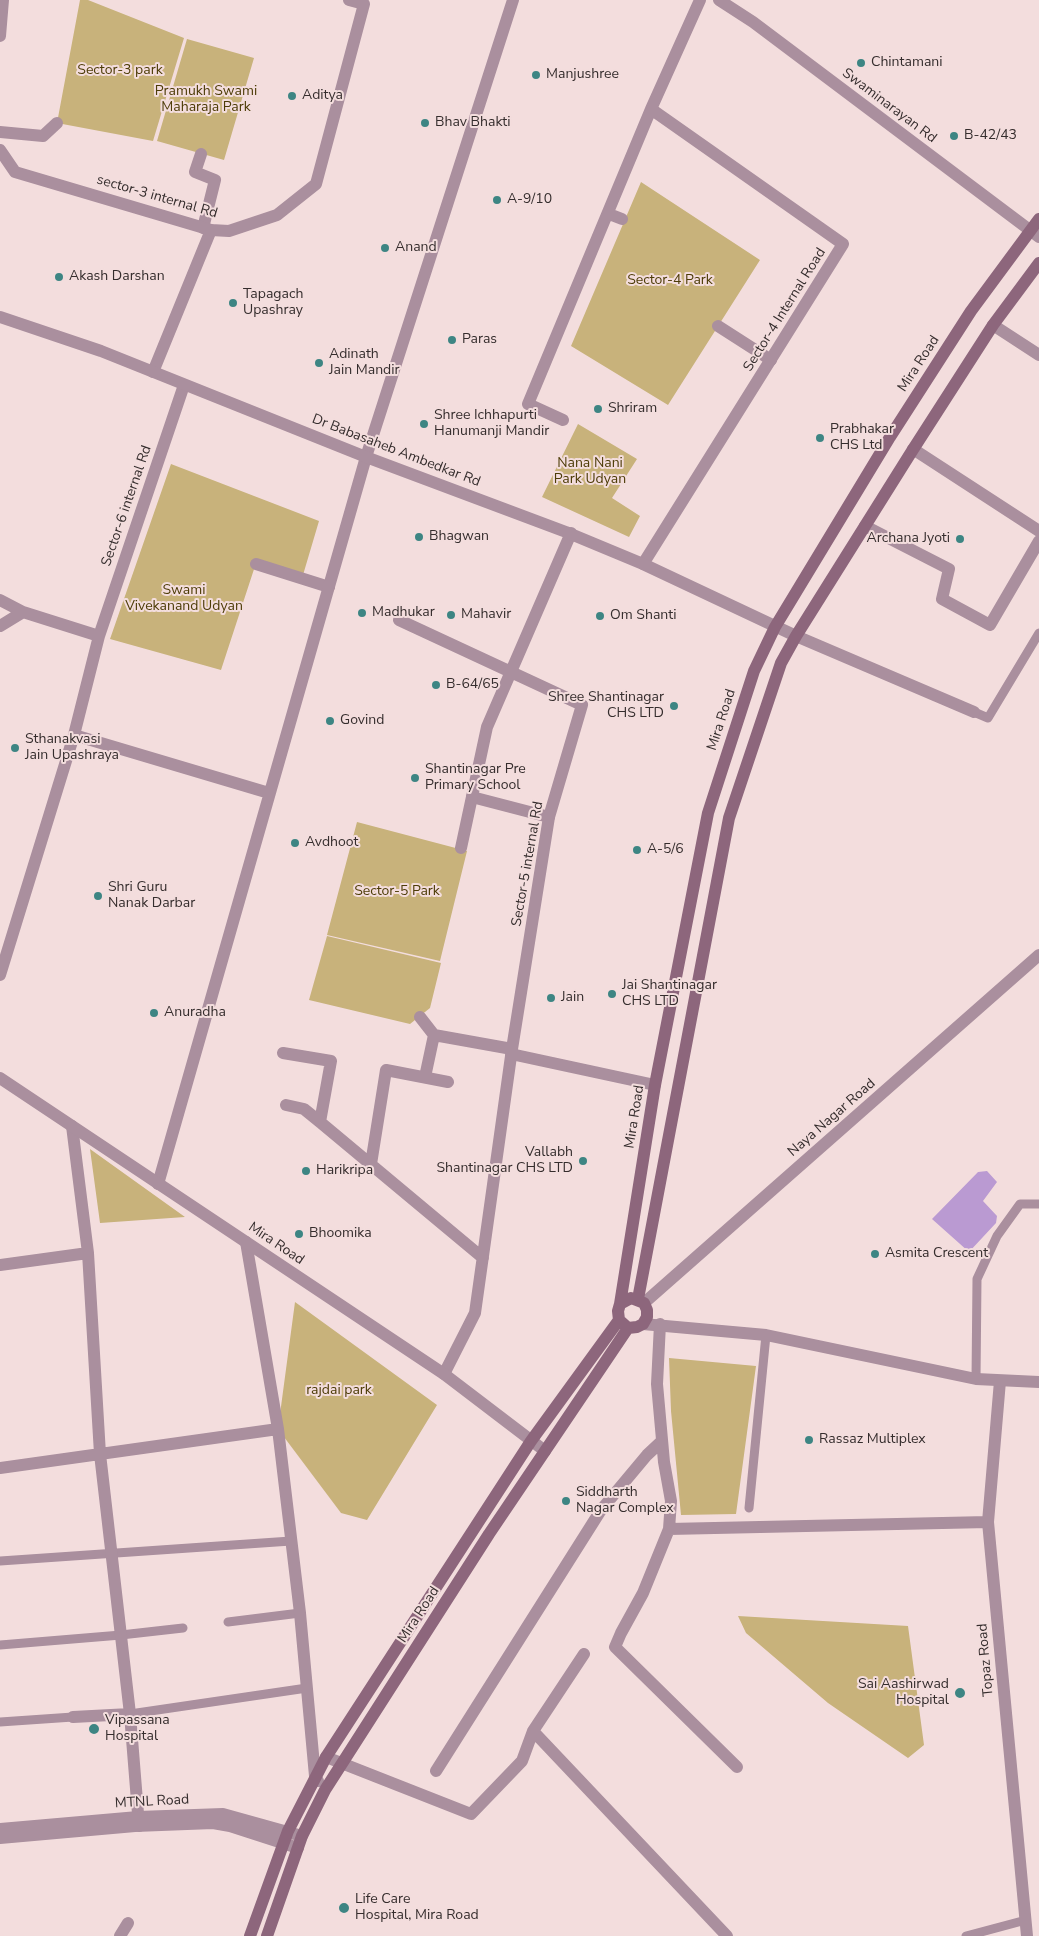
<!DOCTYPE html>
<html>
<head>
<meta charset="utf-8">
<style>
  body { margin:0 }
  canvas { display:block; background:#f3dddd }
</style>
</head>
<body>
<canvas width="1039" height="1936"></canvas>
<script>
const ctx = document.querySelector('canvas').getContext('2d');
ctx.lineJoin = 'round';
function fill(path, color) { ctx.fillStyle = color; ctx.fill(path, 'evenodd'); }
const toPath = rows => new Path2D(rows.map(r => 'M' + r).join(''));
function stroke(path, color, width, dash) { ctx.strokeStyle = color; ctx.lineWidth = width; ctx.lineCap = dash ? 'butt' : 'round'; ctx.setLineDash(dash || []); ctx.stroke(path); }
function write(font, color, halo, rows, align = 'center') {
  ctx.font = font + ' "Nunito Sans",sans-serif'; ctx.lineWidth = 4; ctx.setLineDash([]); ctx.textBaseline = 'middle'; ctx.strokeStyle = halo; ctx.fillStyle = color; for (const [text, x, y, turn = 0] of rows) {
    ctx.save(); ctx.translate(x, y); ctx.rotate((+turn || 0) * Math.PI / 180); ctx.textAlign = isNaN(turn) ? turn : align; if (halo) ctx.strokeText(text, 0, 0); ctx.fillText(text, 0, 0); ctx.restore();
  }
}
fill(toPath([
  [80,0,88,0,184,38,153,141,57,123],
  [187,39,254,58,224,160,157,141],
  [641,182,760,260,668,405,571,346],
  [578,424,637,459,612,498,640,516,629,537,542,497],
  [171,464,319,521,303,575,257,560,221,670,110,639],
  [357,822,467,851,440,961,327,935],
  [327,936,441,963,430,1008,410,1024,309,1000],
  [90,1149,185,1217,100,1223],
  [295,1302,437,1405,367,1520,341,1513,278,1429],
  [669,1358,756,1366,736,1514,681,1515,671,1411],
  [738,1616,908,1626,924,1745,908,1758,828,1703,746,1633]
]), '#c8b27b');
fill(toPath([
  [987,1171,997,1182,983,1201,997,1216,996,1223,969,1252,932,1219,978,1172]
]), '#ba9ad2');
stroke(toPath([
  [974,712,988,718,1039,633],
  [976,1379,977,1279,997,1236,1020,1204,1039,1204],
  [749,1508,766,1335],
  [0,1561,291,1541],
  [228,1622,300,1613],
  [0,1645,121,1635,183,1628],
  [130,1714,307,1688],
  [0,1722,73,1717],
  [966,1936,1026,1920]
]), '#aa8f9e', 9);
stroke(toPath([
  [0,132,43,136,57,123],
  [201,154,195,172,215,180,203,228],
  [718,326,771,360],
  [153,372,211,230],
  [256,564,329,587],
  [472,797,549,817]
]), '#aa8f9e', 12);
stroke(toPath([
  [719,0,753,22,1039,237],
  [0,36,3,0],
  [651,109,700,0],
  [0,150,15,172,211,230,229,231,277,215,316,184,364,4,349,0],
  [609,214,622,219],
  [993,325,1039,355],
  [563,420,528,404,651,109,843,244,643,564],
  [913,449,1039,531],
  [865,526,949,569,942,599,990,625,1039,541],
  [0,600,23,612],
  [399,620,582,705,549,817,512,1049,475,1313,444,1374],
  [0,626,23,612,99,636],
  [796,636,974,712],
  [74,735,269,793],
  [461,848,487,727,571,533],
  [0,975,74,735,99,636,184,385],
  [420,1017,434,1035,512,1049],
  [283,1053,331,1061,320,1122],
  [511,1054,655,1085],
  [425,1077,434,1035],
  [286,1105,304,1109,320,1122,483,1258],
  [371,1164,386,1070,448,1082],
  [158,1184,366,457,513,0],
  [246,1242,278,1429],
  [88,1253,100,1454,130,1714,139,1826],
  [0,1265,88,1253,72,1126],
  [660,1324,657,1384,664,1462,671,1501,669,1529],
  [1000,1381,988,1522,1027,1936],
  [0,1468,278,1429,300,1613,315,1776,318,1781],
  [73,1717,130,1714],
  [533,1731,727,1936],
  [326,1757,471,1814,522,1761,533,1731,584,1654],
  [737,1767,615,1647,621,1633,643,1593,669,1529,988,1522],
  [436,1771,601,1510,647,1455,662,1441],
  [120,1936,128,1923]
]), '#aa8f9e', 12);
stroke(toPath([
  [0,317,101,351,366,457,566,532,643,564,796,636],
  [0,1078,444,1374,545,1451],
  [644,1303,1039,955],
  [643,1324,766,1335,976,1379,1039,1382],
  [0,1829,138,1817,223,1814,302,1836],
  [0,1838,135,1826,213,1823,230,1826,298,1848]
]), '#aa8f9e', 12);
stroke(toPath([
  [638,1299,729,818,781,663,796,636,912,451,993,325,1039,263],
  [620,1304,631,1298,644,1303,647,1310,647,1317,643,1324,637,1327,628,1328,619,1320,618,1311,620,1304,655,1085,708,813,754,671,775,627,890,437,971,311,1039,219],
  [250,1936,288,1831,326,1757,531,1441,619,1320],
  [267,1936,302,1836,325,1790,489,1534,628,1328]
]), '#8d667c', 12);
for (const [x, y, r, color] of [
  [861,63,5,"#3d8583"],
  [536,75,5,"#3d8583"],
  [292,96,5,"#3d8583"],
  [425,123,5,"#3d8583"],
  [954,136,5,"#3d8583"],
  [497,200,5,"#3d8583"],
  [385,248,5,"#3d8583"],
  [59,277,5,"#3d8583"],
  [233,303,5,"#3d8583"],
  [452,340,5,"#3d8583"],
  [319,363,5,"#3d8583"],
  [598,409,5,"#3d8583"],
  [424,424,5,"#3d8583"],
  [820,438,5,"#3d8583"],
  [419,537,5,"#3d8583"],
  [960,539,5,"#3d8583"],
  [362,613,5,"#3d8583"],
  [451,615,5,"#3d8583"],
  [600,616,5,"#3d8583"],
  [436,685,5,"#3d8583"],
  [674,706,5,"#3d8583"],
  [330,721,5,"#3d8583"],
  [15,748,5,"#3d8583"],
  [415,778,5,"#3d8583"],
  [295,843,5,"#3d8583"],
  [637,850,5,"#3d8583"],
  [98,896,5,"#3d8583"],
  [612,994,5,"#3d8583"],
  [551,998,5,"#3d8583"],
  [154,1013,5,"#3d8583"],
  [583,1161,5,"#3d8583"],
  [306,1171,5,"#3d8583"],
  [299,1234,5,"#3d8583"],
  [875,1254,5,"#3d8583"],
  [809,1440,5,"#3d8583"],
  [566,1501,5,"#3d8583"],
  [960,1693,6,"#3d8583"],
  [94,1729,6,"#3d8583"],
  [344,1908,6,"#3d8583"]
]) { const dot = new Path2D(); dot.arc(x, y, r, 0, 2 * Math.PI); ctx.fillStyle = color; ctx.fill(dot); stroke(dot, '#f3dddd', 2); }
write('14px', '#352d2d', '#f3dddd', [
  ["Chintamani",871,63],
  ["Manjushree",546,75],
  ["Aditya",302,96],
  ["Bhav Bhakti",435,123],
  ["B-42/43",964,136],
  ["A-9/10",507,200],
  ["Anand",395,248],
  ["Akash Darshan",69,277],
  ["Tapagach",243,295],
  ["Upashray",243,311],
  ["Paras",462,340],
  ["Adinath",329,355],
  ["Jain Mandir",329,371],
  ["Shriram",608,409],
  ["Shree Ichhapurti",434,416],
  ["Hanumanji Mandir",434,432],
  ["Prabhakar",830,430],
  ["CHS Ltd",830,446],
  ["Bhagwan",429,537],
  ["Archana Jyoti",950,539,"right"],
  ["Madhukar",372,613],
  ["Mahavir",461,615],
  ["Om Shanti",610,616],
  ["B-64/65",446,685],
  ["Shree Shantinagar",664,698,"right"],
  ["CHS LTD",664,714,"right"],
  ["Govind",340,721],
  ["Sthanakvasi",25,740],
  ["Jain Upashraya",25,756],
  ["Shantinagar Pre",425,770],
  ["Primary School",425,786],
  ["Avdhoot",305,843],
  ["A-5/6",647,850],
  ["Shri Guru",108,888],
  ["Nanak Darbar",108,904],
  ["Jai Shantinagar",622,986],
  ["CHS LTD",622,1002],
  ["Jain",561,998],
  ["Anuradha",164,1013],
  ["Vallabh",573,1153,"right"],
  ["Shantinagar CHS LTD",573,1169,"right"],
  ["Harikripa",316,1171],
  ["Bhoomika",309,1234],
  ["Asmita Crescent",885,1254],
  ["Rassaz Multiplex",819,1440],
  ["Siddharth",576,1493],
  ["Nagar Complex",576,1509],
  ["Sai Aashirwad",949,1685,"right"],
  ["Hospital",949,1701,"right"],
  ["Vipassana",105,1721],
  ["Hospital",105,1737],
  ["Life Care",355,1900],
  ["Hospital, Mira Road",355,1916]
], 'left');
write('14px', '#4d3c07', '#f3dddd', [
  ["Sector-3 park",120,71],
  ["Pramukh Swami",206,92],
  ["Maharaja Park",206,108],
  ["Sector-4 Park",670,281],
  ["Nana Nani",590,464],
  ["Park Udyan",590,480],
  ["Swami",184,591],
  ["Vivekanand Udyan",184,607],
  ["Sector-5 Park",397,892],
  ["rajdai park",339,1391]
]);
write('14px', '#352d2d', '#f3dddd', [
  ["Swaminarayan Rd",889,106,37],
  ["sector-3 internal Rd",157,197,16],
  ["Sector-4 Internal Road",785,310,-58],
  ["Mira Road",919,364,-57],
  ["Dr Babasaheb Ambedkar Rd",396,451,21],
  ["Sector-6 internal Rd",127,506,-71],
  ["Mira Road",722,720,-72],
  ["Sector-5 internal Rd",528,864,-80],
  ["Mira Road",635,1117,-81],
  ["Naya Nagar Road",832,1118,-41],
  ["Mira Road",276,1244,34],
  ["Mira Road",419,1615,-57],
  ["Topaz Road",986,1660,-95],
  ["MTNL Road",152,1802,-3]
]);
</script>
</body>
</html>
